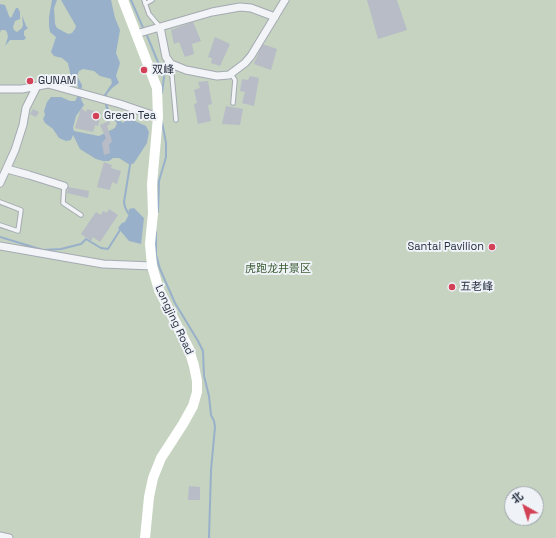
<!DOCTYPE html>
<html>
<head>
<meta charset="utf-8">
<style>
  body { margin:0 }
  #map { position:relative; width:556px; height:538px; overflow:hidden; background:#e0e3e9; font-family:"Space Grotesk","Noto Sans SC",sans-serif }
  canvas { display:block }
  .north { position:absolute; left:504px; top:486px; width:40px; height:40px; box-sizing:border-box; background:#eff2f7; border:1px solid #9fa5ae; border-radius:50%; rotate:321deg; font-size:11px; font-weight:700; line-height:16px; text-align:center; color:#283141 }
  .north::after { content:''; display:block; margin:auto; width:14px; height:18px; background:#d24155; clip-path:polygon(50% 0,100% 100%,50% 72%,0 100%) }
</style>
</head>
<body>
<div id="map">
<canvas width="556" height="538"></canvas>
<div class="north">北</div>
</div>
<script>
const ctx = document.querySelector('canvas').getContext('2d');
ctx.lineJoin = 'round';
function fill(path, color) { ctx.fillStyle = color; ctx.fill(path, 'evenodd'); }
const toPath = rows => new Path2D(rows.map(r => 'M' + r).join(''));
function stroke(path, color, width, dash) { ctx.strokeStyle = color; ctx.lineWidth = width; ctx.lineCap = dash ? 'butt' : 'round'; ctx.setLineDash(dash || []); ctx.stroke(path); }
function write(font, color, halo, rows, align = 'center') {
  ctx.font = font + ' "Space Grotesk","Noto Sans SC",sans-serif'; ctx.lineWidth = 4; ctx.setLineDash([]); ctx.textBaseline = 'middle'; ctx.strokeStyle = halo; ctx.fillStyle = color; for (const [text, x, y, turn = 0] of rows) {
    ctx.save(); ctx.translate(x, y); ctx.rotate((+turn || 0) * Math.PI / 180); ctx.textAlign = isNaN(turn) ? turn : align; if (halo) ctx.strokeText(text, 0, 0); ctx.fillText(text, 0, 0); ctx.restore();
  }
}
fill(toPath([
  [0,0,556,0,556,538,0,538],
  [512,494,536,494,536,518,512,518]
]), '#c5d3c0');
fill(toPath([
  [52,0,57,0,54,8,55,24,57,28,68,34,72,33,75,29,76,26,61,0,111,0,115,18,120,30,116,53,120,63,116,76,119,83,112,88,107,94,107,104,110,112,123,123,128,118,146,126,149,132,147,143,134,163,130,165,119,158,113,158,109,161,103,161,96,159,80,149,73,135,71,140,66,141,59,138,53,129,45,123,43,119,45,115,44,111,47,102,51,97,61,97,70,101,75,101,79,94,78,86,71,78,68,63,62,58,54,56,51,52,56,37,50,32,49,26,49,17],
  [83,69,94,71,100,76,111,79,112,83,104,95,105,105,107,112,117,123,115,128,99,136,74,131,73,128,76,116,84,105,81,99,82,85,77,76,79,71],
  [0,4,5,5,9,16,11,18,16,8,18,8,20,12,20,19,15,21,13,27,14,30,17,32,22,28,23,25,22,15,26,26,28,28,24,31,24,35,26,38,24,40,10,40,5,46,8,37,7,32,5,30,1,30,0,33],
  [134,208,144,218,141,244,129,241,118,228,122,223,125,222,128,216,129,209]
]), '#99b0ca');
stroke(toPath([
  [131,0,144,30],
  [146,33,164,77,162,93],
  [158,212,159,181,166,157,166,143,162,122],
  [128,213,125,207,124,202,130,165],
  [156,232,156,255,160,269,175,303,198,341,203,351,204,376,209,396,211,415,214,421,215,427,211,470,209,538],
  [0,237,43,250,61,249,81,244,86,239,101,248,108,249,120,230]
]), '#99b0ca', 2);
fill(toPath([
  [367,0,397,0,407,30,378,39],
  [193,22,201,41,192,44,194,54,185,57,179,42,174,44,171,30],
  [215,37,230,44,220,66,211,63,212,58,208,57],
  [262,44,277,49,271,70,254,64],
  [250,76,259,78,254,106,242,103,245,92,240,91,242,79,248,80],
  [208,81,212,104,208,105,211,121,198,124,194,104,197,103,194,90,200,88,198,82],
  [226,106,243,109,240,125,222,124],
  [81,108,86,112,87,109,101,113,98,126,95,125,93,132,75,128],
  [33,109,39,112,36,117,30,114],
  [109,121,110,124,107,126,112,141,109,145,110,153,104,155,102,143,106,138,100,125],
  [104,162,112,165,111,168,121,171,117,184,112,182,110,190,97,187],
  [68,187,89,191,88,198,67,193],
  [109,209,118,215,100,242,93,237,91,241,81,234,96,212,101,215,103,211,107,213],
  '487 247a5 5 0 1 1 10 0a5 5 0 1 1-10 0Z',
  [189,486,200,487,200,500,188,500]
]), '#b7bcc6');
const lane = toPath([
  [144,0,149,14,160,27],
  [145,4,152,0],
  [171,65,176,120],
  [231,74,235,80,233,103],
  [64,186,63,203,81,215],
  [0,202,21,210,18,231,0,225]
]);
const street = toPath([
  [160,27,166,57,171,64,186,70,217,76,229,75,245,63,251,56,285,0],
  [136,34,212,12,240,7,251,8,275,17],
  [0,89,22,89,48,84,120,104,158,117],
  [7,169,29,175,64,186],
  [0,183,15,150,23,125,26,108,36,88],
  [0,246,103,264,152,266],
  [0,536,9,538]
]);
stroke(lane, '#a5aab3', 5.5);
stroke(street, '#a5aab3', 9);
stroke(lane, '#f2f4f7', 3.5);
stroke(street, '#f2f4f7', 7);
stroke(toPath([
  [123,0,157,88,158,117,152,184,153,213,150,244,152,266,159,290,189,349,194,366,197,381,197,392,193,406,183,424,161,458,153,478,149,497,145,538]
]), '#fff', 10);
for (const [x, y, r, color] of [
  [144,70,4,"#d24155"],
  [30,81,4,"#d24155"],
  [96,116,4,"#d24155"],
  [492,247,4,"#d24155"],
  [452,287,4,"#d24155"]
]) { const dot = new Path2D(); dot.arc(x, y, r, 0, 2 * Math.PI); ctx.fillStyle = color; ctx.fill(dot); stroke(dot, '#eff2f7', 1.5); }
write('11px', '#283141', '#eff2f7', [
  ["双峰",152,70],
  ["GUNAM",38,81],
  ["Green Tea",104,116],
  ["Santai Pavilion",484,247,"right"],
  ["五老峰",460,287]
], 'left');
write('11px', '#3c5d35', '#eff2f7', [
  ["虎跑龙井景区",278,269]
]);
write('11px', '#283141', '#eff2f7', [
  ["Longjing Road",174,320,65]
]);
</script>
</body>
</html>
